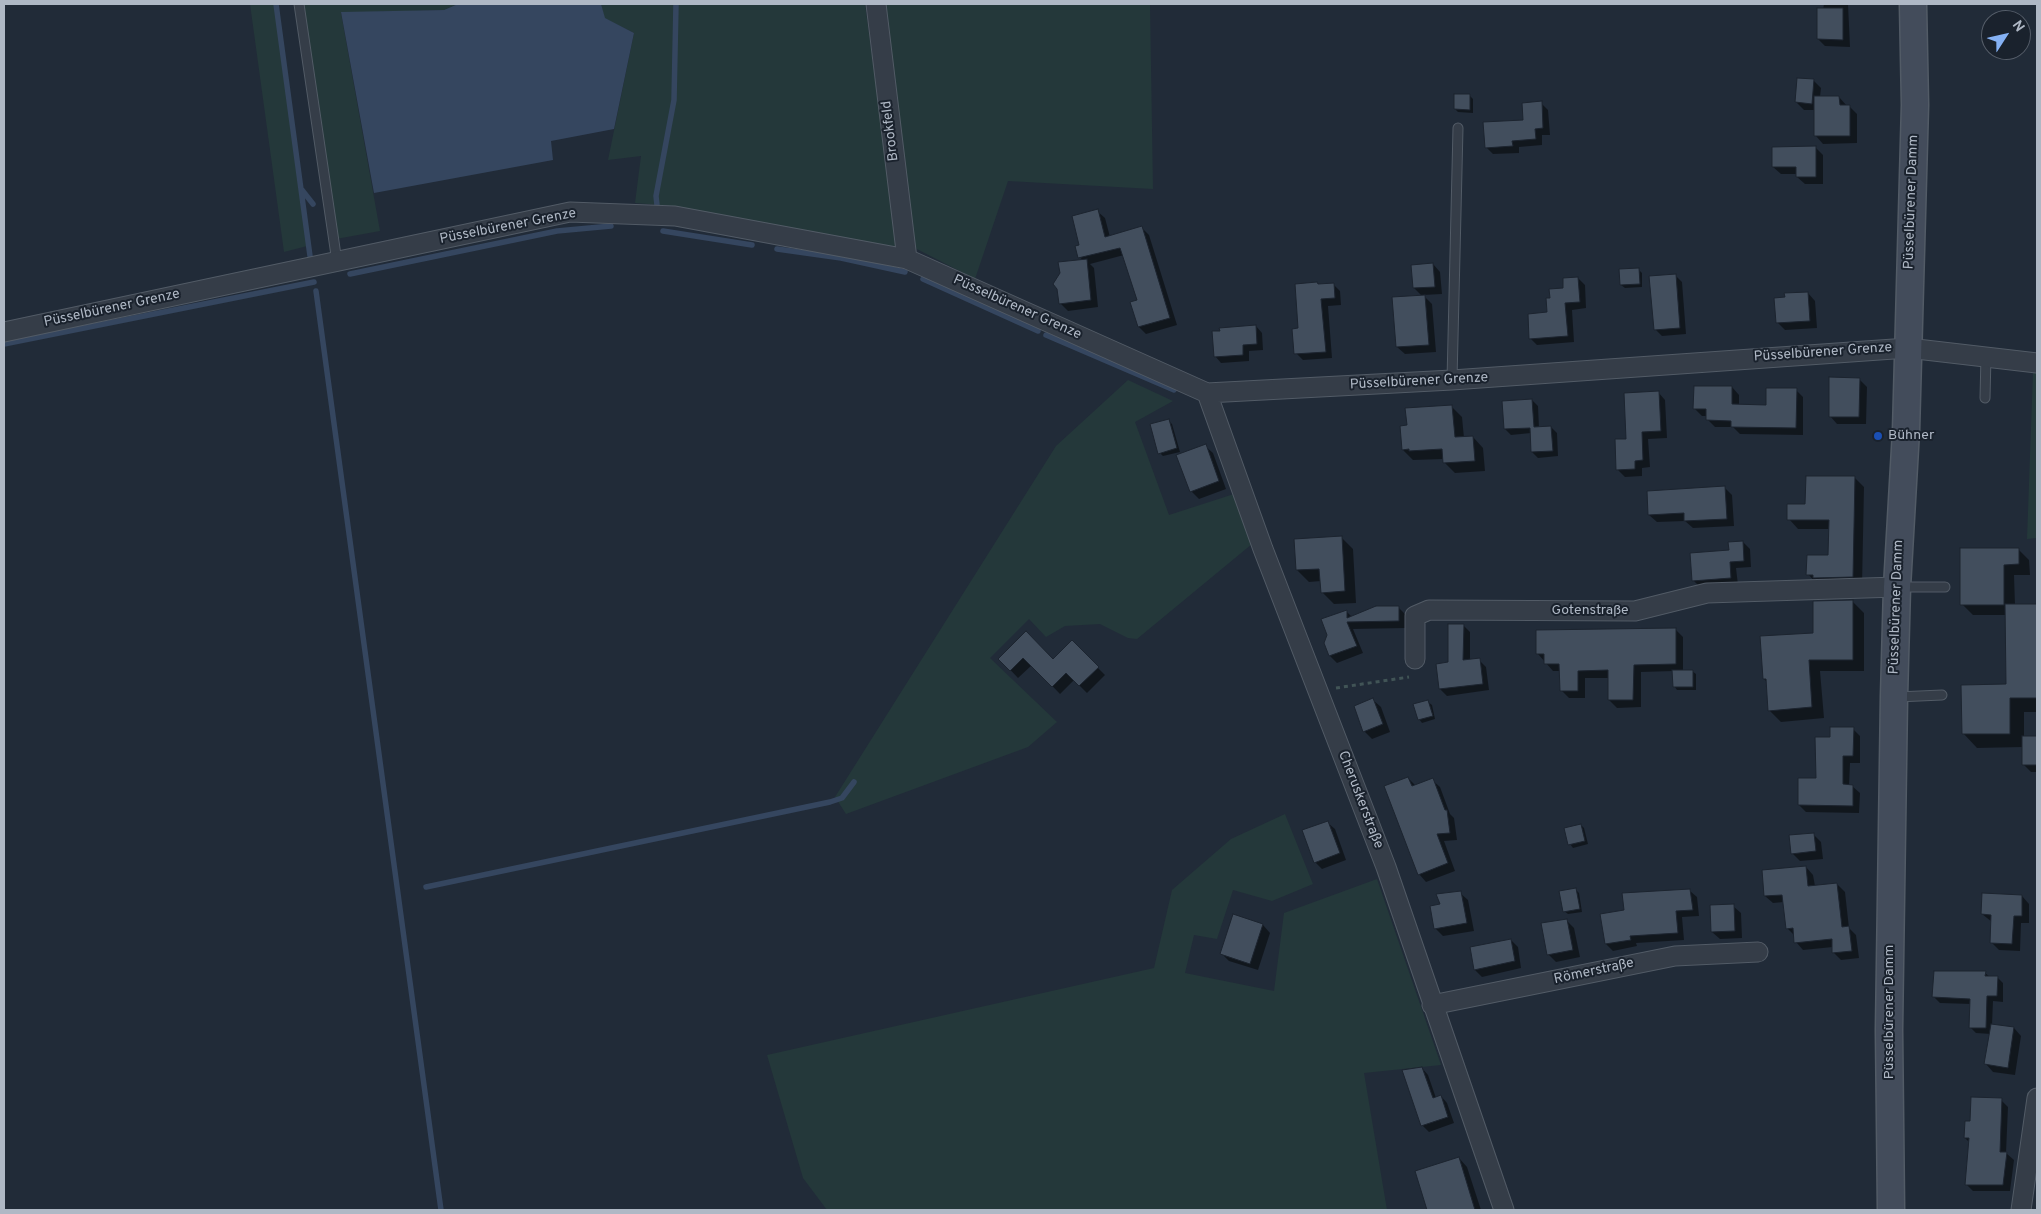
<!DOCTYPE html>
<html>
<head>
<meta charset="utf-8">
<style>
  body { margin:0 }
  #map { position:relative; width:2041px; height:1214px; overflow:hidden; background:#212b38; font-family:Overpass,sans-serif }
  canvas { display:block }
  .frame { position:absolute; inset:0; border:5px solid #afb8c5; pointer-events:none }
  .north { position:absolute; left:1981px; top:10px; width:50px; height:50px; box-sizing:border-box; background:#1a222d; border:1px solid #565e6a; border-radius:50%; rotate:55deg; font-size:14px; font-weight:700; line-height:20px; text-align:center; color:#afb8c5 }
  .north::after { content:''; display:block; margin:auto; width:18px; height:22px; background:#85b1f4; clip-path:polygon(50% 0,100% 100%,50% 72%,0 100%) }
</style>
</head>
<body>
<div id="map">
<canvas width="2041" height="1214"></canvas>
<div class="frame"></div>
<div class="north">N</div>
</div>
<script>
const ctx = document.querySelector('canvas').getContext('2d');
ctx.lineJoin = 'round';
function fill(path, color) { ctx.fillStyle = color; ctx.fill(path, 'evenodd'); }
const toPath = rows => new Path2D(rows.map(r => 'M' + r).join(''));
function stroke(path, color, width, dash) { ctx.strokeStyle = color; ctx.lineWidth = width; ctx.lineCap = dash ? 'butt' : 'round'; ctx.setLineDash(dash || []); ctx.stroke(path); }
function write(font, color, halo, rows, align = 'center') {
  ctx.font = font + ' Overpass,sans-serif'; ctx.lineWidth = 4; ctx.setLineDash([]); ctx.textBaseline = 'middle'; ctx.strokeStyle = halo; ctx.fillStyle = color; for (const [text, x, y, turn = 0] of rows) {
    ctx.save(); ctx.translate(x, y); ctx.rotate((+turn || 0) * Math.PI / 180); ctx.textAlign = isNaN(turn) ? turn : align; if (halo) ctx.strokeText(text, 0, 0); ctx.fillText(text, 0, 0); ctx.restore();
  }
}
fill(toPath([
  [250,4,277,4,311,245,284,252],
  [301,4,458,4,444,10,341,13,380,231,336,239],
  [601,4,865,4,898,248,672,206,635,203,641,156,608,160,634,33,604,18],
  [883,4,1150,4,1153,189,1008,181,975,279,913,247],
  [2033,372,2037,373,2037,538,2027,539],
  [1128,380,1173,401,1135,422,1169,515,1234,494,1252,544,1137,639,1128,638,1100,624,1065,626,1046,637,1029,619,990,658,1057,722,1028,747,846,814,835,797,1056,446],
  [1285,814,1313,884,1272,901,1233,890,1217,939,1194,935,1185,973,1274,991,1284,913,1377,879,1441,1065,1364,1073,1387,1210,827,1210,803,1178,767,1055,1154,968,1172,890,1231,839]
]), '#24383a');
fill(toPath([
  [458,4,601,4,605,18,634,33,614,129,551,141,553,160,374,193,341,12,444,10]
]), '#35465f');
fill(toPath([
  [1824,4,1848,4,1850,47,1825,46,1818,39],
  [1813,80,1821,88,1820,97,1839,97,1847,106,1849,106,1857,114,1857,143,1823,144,1816,136,1816,110,1804,110,1796,102],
  [1469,95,1473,99,1473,113,1458,112,1455,109],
  [1541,103,1548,110,1550,135,1542,135,1542,145,1519,147,1519,153,1493,154,1486,147,1525,121],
  [1815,147,1823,155,1823,184,1805,184,1797,177,1797,174,1781,174,1773,167],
  [1097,211,1105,218,1110,237,1141,227,1149,235,1177,325,1146,334,1139,327,1132,303,1138,301,1124,255,1090,264,1094,268,1098,307,1068,311,1060,303,1083,260,1079,257,1081,245],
  [1433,264,1440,272,1442,294,1423,295,1432,304,1436,352,1405,354,1397,347,1422,296,1414,288],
  [1638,269,1642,273,1642,287,1625,288,1621,285],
  [1675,275,1682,282,1686,334,1662,336,1655,329],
  [1578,278,1585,285,1586,308,1572,310,1574,342,1537,345,1530,338,1565,289],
  [1333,284,1340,291,1341,305,1328,306,1332,358,1303,360,1296,353,1300,329,1296,285],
  [1808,293,1815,301,1817,328,1785,330,1777,322],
  [1256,326,1262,333,1263,350,1249,351,1249,361,1221,363,1215,356],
  [1859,379,1867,387,1866,424,1837,424,1830,416],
  [1732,387,1739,395,1739,406,1767,406,1796,390,1803,397,1803,435,1740,434,1733,427,1715,427,1707,419,1707,416,1702,416,1695,409],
  [1658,392,1665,400,1667,438,1648,439,1650,467,1642,468,1642,476,1625,477,1618,470],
  [1532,400,1538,406,1539,428,1551,427,1557,433,1558,456,1538,458,1532,452,1531,433,1511,435,1505,429],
  [1452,407,1462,417,1464,438,1473,437,1483,448,1485,471,1455,473,1445,463,1444,459,1413,460,1403,450],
  [1169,421,1172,424,1180,452,1163,456,1160,453],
  [1205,446,1213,453,1226,489,1199,499,1191,491],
  [1854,477,1864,487,1862,586,1817,584,1808,574,1830,556,1830,529,1798,529,1789,519],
  [1724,487,1732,495,1734,526,1693,528,1685,521,1657,522,1649,515],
  [1341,537,1353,549,1356,603,1334,604,1322,592,1321,581,1309,582,1297,570],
  [1743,542,1750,549,1751,567,1736,568,1738,585,1700,587,1693,580],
  [2018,549,2029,560,2030,575,2014,575,2015,605,2037,605,2037,712,2024,712,2024,737,2037,737,2037,772,2031,772,2023,764,2023,747,1977,748,1963,733,2007,686,2007,615,1973,615,1962,604],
  [1852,601,1864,613,1864,671,1820,671,1824,718,1781,722,1769,710,1767,682,1764,679],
  [1398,607,1405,614,1406,628,1353,629,1363,653,1337,663,1330,656,1326,643,1346,611,1352,617],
  [1463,625,1470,632,1470,661,1479,660,1486,667,1489,690,1447,696,1440,689],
  [1676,630,1683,637,1683,671,1692,671,1696,674,1696,690,1677,690,1674,686,1674,671,1641,672,1641,707,1617,708,1609,700,1609,678,1585,678,1585,698,1569,698,1561,690,1561,671,1553,671,1538,654],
  [1026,633,1053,661,1072,642,1105,675,1087,693,1074,680,1060,694,1032,665,1018,678,1000,659],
  [1373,700,1381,707,1390,732,1372,739,1364,731],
  [1428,702,1432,705,1435,719,1422,723,1419,719],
  [1853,729,1860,736,1860,763,1850,763,1849,786,1852,786,1860,793,1859,813,1806,812,1799,805],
  [1408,778,1416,786,1432,780,1440,787,1450,814,1454,818,1457,840,1444,841,1455,871,1426,882,1419,874],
  [1328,823,1335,829,1346,860,1322,869,1315,862],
  [1581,825,1584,828,1588,844,1573,848,1570,844],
  [1813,834,1821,842,1823,859,1800,861,1792,853],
  [1806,867,1813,875,1815,886,1837,884,1845,892,1849,928,1856,935,1859,958,1841,960,1833,952,1833,947,1803,950,1796,942,1795,936,1787,928,1784,902,1773,903,1765,896],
  [1576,890,1579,893,1582,912,1568,914,1564,911],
  [1690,891,1697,897,1699,916,1682,917,1684,940,1636,943,1637,946,1613,951,1606,944,1601,915,1626,911],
  [1460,893,1468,900,1474,931,1443,936,1436,929,1431,907,1442,905],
  [2022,896,2029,904,2029,923,2021,923,2020,951,1999,950,1991,942,1992,922,1982,914],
  [1733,906,1741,913,1742,938,1720,939,1712,932],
  [1234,916,1263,925,1270,933,1258,970,1229,961,1222,954],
  [1566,920,1574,928,1580,957,1556,962,1548,954],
  [1511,940,1518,947,1521,968,1482,977,1475,970],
  [1985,973,1990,977,1997,977,2003,983,2003,1002,1993,1001,1992,1025,2014,1028,2021,1036,2015,1075,1993,1072,1986,1064,1991,1034,1976,1033,1970,1027,1971,1004,1940,1003,1934,997],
  [1422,1068,1428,1075,1436,1098,1441,1096,1447,1103,1454,1123,1429,1132,1422,1125],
  [2001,1100,2008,1107,2006,1153,2014,1160,2010,1191,1973,1191,1966,1184,1970,1143,1965,1138,1972,1122],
  [1459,1158,1467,1167,1481,1210,1429,1210,1416,1172]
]), '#0007');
stroke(toPath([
  [276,4,310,256],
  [302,190,313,204],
  [657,205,656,196,674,100,676,4],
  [663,231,752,245],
  [777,249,841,258,905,272],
  [350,274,557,231,611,226],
  [923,279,1038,331],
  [316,291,441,1210],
  [1046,335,1174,390],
  [4,344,314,282],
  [426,887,830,802,842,798,854,782]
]), '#35465f', 5.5);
const building = toPath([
  [1817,8,1843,8,1843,40,1817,39,1817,8],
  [1797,78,1814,79,1812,104,1795,102,1797,78],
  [1454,94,1470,94,1470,110,1454,109,1454,94],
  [1814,96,1839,96,1840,105,1850,105,1850,136,1814,136,1814,96],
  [1542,101,1543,128,1535,129,1536,139,1512,141,1513,146,1485,148,1483,122,1523,120,1522,103,1542,101],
  [1816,146,1816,177,1796,177,1796,167,1772,167,1772,147,1816,146],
  [1098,209,1105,237,1142,226,1170,318,1138,327,1130,302,1137,300,1120,248,1078,258,1075,246,1079,245,1072,216,1098,209],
  [1087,259,1091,300,1059,304,1057,289,1053,284,1060,273,1058,262,1087,259],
  [1433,263,1435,287,1413,288,1411,265,1433,263],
  [1639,268,1640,284,1620,285,1619,269,1639,268],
  [1676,274,1680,328,1654,330,1649,276,1676,274],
  [1578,277,1580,302,1565,303,1568,336,1529,339,1528,314,1547,312,1546,298,1550,298,1549,289,1563,288,1563,278,1578,277],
  [1317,282,1318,284,1334,283,1335,298,1321,299,1326,352,1294,354,1292,329,1298,328,1295,284,1317,282],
  [1808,292,1810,321,1776,323,1774,298,1785,297,1784,293,1808,292],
  [1425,295,1429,345,1396,347,1392,297,1425,295],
  [1256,325,1257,344,1243,345,1243,355,1214,357,1212,331,1220,331,1219,328,1256,325],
  [1829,377,1860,378,1859,417,1829,417,1829,377],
  [1694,386,1732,386,1732,404,1766,405,1766,388,1797,388,1796,428,1731,427,1731,421,1706,420,1706,409,1693,409,1694,386],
  [1659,391,1661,431,1642,432,1643,460,1635,461,1635,469,1616,470,1615,439,1626,439,1624,393,1659,391],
  [1532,399,1534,427,1551,426,1553,451,1531,452,1530,428,1504,429,1502,401,1532,399],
  [1452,405,1455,437,1473,436,1475,461,1443,463,1442,449,1409,451,1409,449,1402,450,1400,426,1407,425,1405,408,1452,405],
  [1169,419,1177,448,1158,454,1150,424,1169,419],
  [1206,444,1219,481,1190,492,1176,455,1206,444],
  [1806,476,1855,476,1853,577,1813,578,1813,575,1806,575,1807,555,1828,555,1829,520,1787,520,1787,504,1805,504,1806,476],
  [1725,486,1727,519,1684,521,1684,513,1648,515,1647,491,1725,486],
  [1342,536,1345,591,1321,593,1319,569,1296,570,1294,539,1342,536],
  [1743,541,1744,561,1730,562,1731,578,1692,581,1690,553,1729,550,1728,542,1743,541],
  [1960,548,2019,548,2019,564,2004,565,2004,605,1960,605,1960,548],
  [1853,600,1853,660,1809,660,1812,707,1768,711,1766,679,1763,679,1760,636,1813,633,1813,601,1853,600],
  [2005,604,2037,604,2037,698,2010,698,2010,734,1962,734,1961,685,2006,684,2005,604],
  [1376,606,1399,606,1399,621,1347,622,1357,646,1329,656,1324,643,1327,635,1321,619,1347,610,1347,618,1376,606],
  [1448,624,1464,624,1463,660,1480,658,1483,684,1439,689,1436,664,1448,662,1448,624],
  [1676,628,1676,664,1634,665,1633,700,1608,700,1608,670,1578,671,1578,691,1560,691,1559,664,1544,664,1544,654,1536,654,1536,630,1676,628],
  [1026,631,1053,659,1072,640,1099,667,1079,686,1066,673,1052,687,1023,658,1010,671,998,659,1026,631],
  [1672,670,1693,670,1693,687,1673,687,1672,670],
  [1373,698,1383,724,1363,732,1354,706,1373,698],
  [1428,700,1433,716,1418,720,1413,704,1428,700],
  [1830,727,1854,727,1853,756,1843,756,1843,784,1853,785,1853,806,1798,805,1798,778,1816,778,1815,737,1830,737,1830,727],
  [2022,736,2037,736,2037,765,2022,765,2022,736],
  [1408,777,1412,786,1433,778,1445,810,1447,810,1450,833,1437,834,1448,863,1418,875,1384,786,1408,777],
  [1328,821,1340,853,1314,863,1302,830,1328,821],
  [1581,824,1585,841,1568,845,1564,828,1581,824],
  [1814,833,1816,851,1791,854,1789,835,1814,833],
  [1806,866,1808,886,1837,883,1842,927,1849,926,1852,951,1832,953,1832,939,1794,943,1793,928,1786,929,1782,895,1764,896,1762,870,1806,866],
  [1576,888,1580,909,1563,912,1559,891,1576,888],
  [1690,889,1693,910,1676,911,1678,933,1630,936,1631,940,1605,944,1600,914,1624,910,1622,893,1690,889],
  [1461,891,1467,923,1434,929,1430,906,1440,904,1436,894,1461,891],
  [1982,893,2022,895,2022,916,2014,916,2012,944,1990,943,1991,915,1981,914,1982,893],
  [1734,904,1735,931,1711,932,1710,905,1734,904],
  [1233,914,1263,924,1250,964,1220,954,1233,914],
  [1567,919,1573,950,1547,955,1541,923,1567,919],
  [1511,939,1515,961,1474,970,1470,947,1511,939],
  [1934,971,1986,971,1985,976,1998,976,1997,996,1987,996,1986,1028,1969,1028,1970,999,1932,997,1934,971],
  [1991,1024,2014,1027,2008,1068,1984,1064,1991,1024],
  [1422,1067,1433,1098,1441,1095,1448,1117,1421,1126,1402,1070,1422,1067],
  [1971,1097,2002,1098,2000,1152,2007,1152,2003,1185,1965,1185,1969,1138,1964,1138,1965,1121,1970,1121,1971,1097],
  [1459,1157,1475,1210,1427,1210,1415,1171,1459,1157]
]);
fill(building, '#424e5d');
stroke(building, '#1c242f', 1);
const lane = toPath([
  [299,4,337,262],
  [1452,380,1458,128],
  [1985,398,1986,356],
  [1899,587,1945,587],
  [1897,697,1942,695]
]);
const street = toPath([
  [876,4,907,259],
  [4,332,570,212,675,216,907,259,1207,393,1452,380,1908,348,2037,363],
  [1207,393,1263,549,1386,867,1504,1210],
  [1415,659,1415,616,1429,610,1635,611,1707,593,1897,587],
  [1432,1005,1675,956,1758,952],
  [2021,1210,2037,1098]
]);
const secondary = toPath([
  [1891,1210,1889,1030,1894,697,1897,587,1906,431,1913,177,1915,105,1913,4]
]);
stroke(lane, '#525b66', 11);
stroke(street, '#525b66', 21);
stroke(secondary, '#525b66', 29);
stroke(toPath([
  [1336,688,1409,677]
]), '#415456', 3, [4, 4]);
stroke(lane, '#353d48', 9);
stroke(street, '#353d48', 19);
stroke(secondary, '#434c5b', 26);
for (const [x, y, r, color] of [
  [1878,436,5,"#1a4fb4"]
]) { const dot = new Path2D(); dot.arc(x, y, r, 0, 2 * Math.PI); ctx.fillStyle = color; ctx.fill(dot); stroke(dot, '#1a222d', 2); }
write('14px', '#afb8c5', '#1a222d', [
  ["Brookfeld",891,131,-97],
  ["Püsselbürener Damm",1912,202,-88],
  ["Püsselbürener Grenze",508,227,-11],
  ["Püsselbürener Grenze",1017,308,24],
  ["Püsselbürener Grenze",112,309,-12],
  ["Püsselbürener Grenze",1823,353,-4],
  ["Püsselbürener Grenze",1419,382,-3],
  ["Püsselbürener Damm",1897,607,-88],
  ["Gotenstraße",1590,611],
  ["Cheruskerstraße",1360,800,69],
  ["Römerstraße",1594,972,-12],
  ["Püsselbürener Damm",1890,1012,-90]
]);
write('14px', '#afb8c5', '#1a222d', [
  ["Bühner",1888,436]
], 'left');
</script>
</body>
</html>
